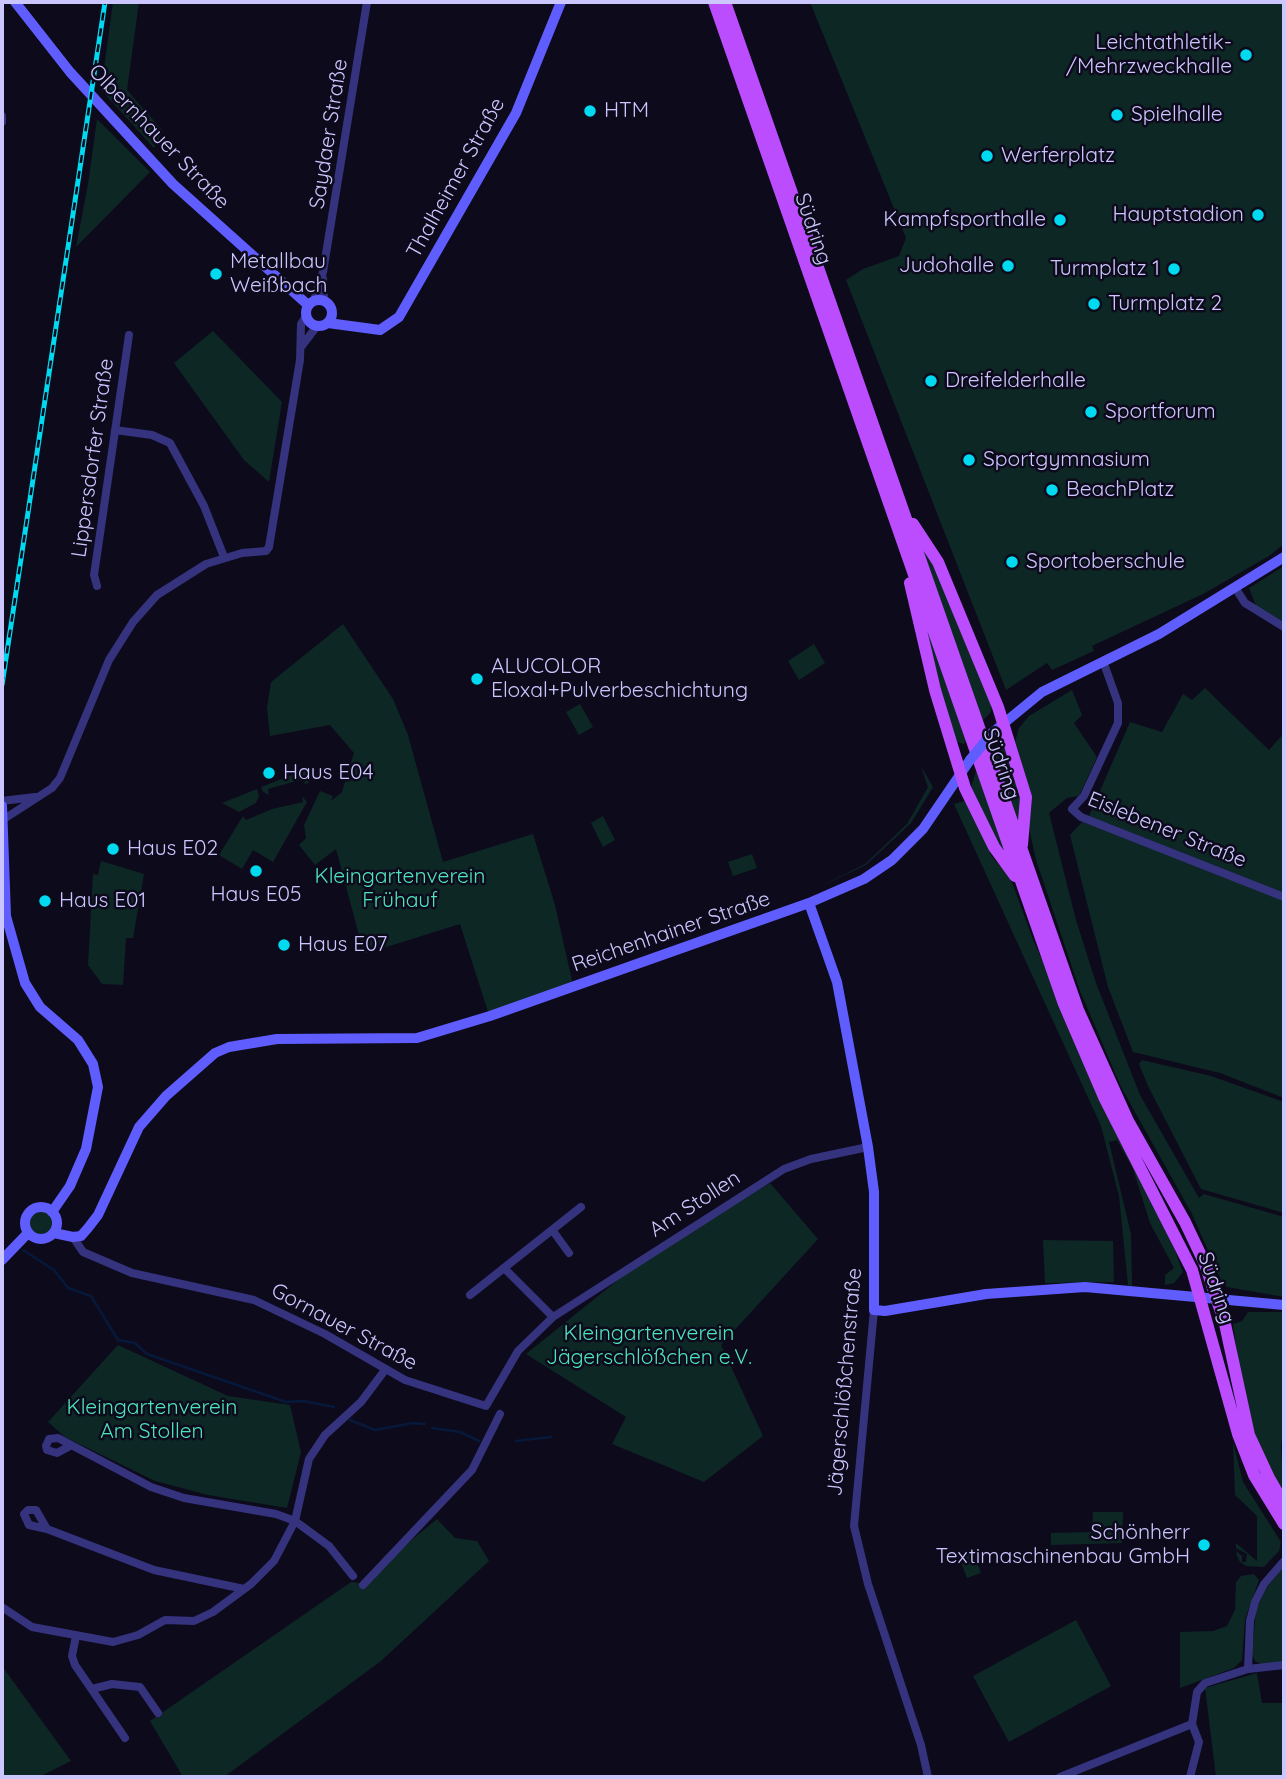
<!DOCTYPE html>
<html>
<head>
<meta charset="utf-8">
<style>
  body { margin:0 }
  #map { position:relative; width:1286px; height:1779px; overflow:hidden; background:#0d0a1c; font-family:Quicksand,sans-serif }
  canvas { display:block }
  .frame { position:absolute; inset:0; border:4px solid #ccc6ff; pointer-events:none }
</style>
</head>
<body>
<div id="map">
<canvas width="1286" height="1779"></canvas>
<div class="frame"></div>
</div>
<script>
const ctx = document.querySelector('canvas').getContext('2d');
ctx.lineJoin = 'round';
function fill(path, color) { ctx.fillStyle = color; ctx.fill(path, 'evenodd'); }
const toPath = rows => new Path2D(rows.map(r => 'M' + r).join(''));
function stroke(path, color, width, dash) { ctx.strokeStyle = color; ctx.lineWidth = width; ctx.lineCap = dash ? 'butt' : 'round'; ctx.setLineDash(dash || []); ctx.stroke(path); }
function write(font, color, halo, rows, align = 'center') {
  ctx.font = font + ' Quicksand,sans-serif'; ctx.lineWidth = 5; ctx.setLineDash([]); ctx.textBaseline = 'middle'; ctx.strokeStyle = halo; ctx.fillStyle = color; for (const [text, x, y, turn = 0] of rows) {
    ctx.save(); ctx.translate(x, y); ctx.rotate((+turn || 0) * Math.PI / 180); ctx.textAlign = isNaN(turn) ? turn : align; if (halo) ctx.strokeText(text, 0, 0); ctx.fillText(text, 0, 0); ctx.restore();
  }
}
fill(toPath([
  [113,2,139,2,127,90,163,131,154,148,101,90],
  [810,2,1284,2,1284,544,1269,556,1203,594,1092,646,1094,651,1052,670,1047,663,1006,690,846,280,863,269,899,256,906,238],
  [97,119,150,172,76,247,88,184],
  [213,331,282,402,269,482,244,460,174,363],
  [919,538,928,549,992,703,991,712,982,721],
  [1284,566,1284,622,1256,606,1249,588],
  [919,600,967,739,964,744,957,742,941,703],
  [343,624,393,699,408,735,443,862,533,834,555,905,573,985,489,1015,460,924,364,954,336,849,315,865,299,845,306,838,304,825,320,791,333,796,331,801,342,792,354,753,330,725,270,736,267,708,271,682],
  [814,644,825,663,799,680,788,661],
  [1205,688,1269,750,1284,733,1284,893,1089,816,1130,722,1162,732,1183,694,1192,700],
  [1072,690,1082,715,1074,723,1097,757,1079,796,1067,798,1049,813,1076,920,1096,983,1140,1095,1199,1198,1204,1194,1284,1217,1284,1297,1227,1287,1221,1280,1192,1214,1121,1087,1080,991,1036,860,1029,828,1031,794,1015,742,1019,728,1029,716],
  [580,704,593,727,579,735,566,712],
  [997,746,1005,750,1022,795,1021,832,992,752],
  [921,766,933,787,911,823,866,865,817,888,865,864,907,824,928,787],
  [305,770,309,783,305,784,303,779,268,789,269,795,263,792,261,787],
  [976,771,1010,859,999,849,971,787],
  [257,789,259,796,256,803,239,812,222,803],
  [302,796,307,802,273,862,253,850,242,869,219,855,243,816,246,820,272,809,303,802],
  [964,801,969,805,992,857,1010,877,1034,942,1176,1253,1183,1272,1174,1283,1165,1285,1165,1275,1174,1268,1150,1223,1133,1169,1117,1140,1109,1142,1131,1234,1132,1286,1128,1285,1119,1196,1101,1126,954,804],
  [603,816,615,840,603,847,591,823],
  [1082,822,1171,854,1284,900,1284,1098,1220,1073,1133,1052,1108,987,1070,835],
  [752,854,757,868,733,876,728,862],
  [101,861,144,874,133,938,126,938,123,985,102,984,88,965,93,874,98,875],
  [1142,1060,1211,1076,1284,1102,1284,1213,1201,1189,1148,1086,1139,1064],
  [770,1183,818,1239,721,1345,763,1436,704,1482,612,1444,626,1417,526,1354,639,1263],
  '25 1223a16 16 0 1 1 32 0a16 16 0 1 1-32 0Z',
  [1043,1240,1113,1241,1114,1282,1045,1283],
  [1248,1312,1284,1312,1284,1430,1281,1445,1284,1497,1259,1449,1242,1387,1233,1324,1242,1321],
  [118,1345,228,1396,290,1405,301,1452,287,1508,208,1495,155,1481,65,1437,48,1422],
  [1233,1442,1243,1482,1281,1542,1279,1551,1264,1567,1246,1566,1240,1562,1237,1556,1236,1551,1242,1556,1242,1562,1246,1562,1247,1554,1236,1548,1236,1543,1257,1561,1257,1516,1235,1495],
  [1093,1512,1123,1512,1122,1543,1051,1545,1051,1533,1092,1532],
  [437,1519,455,1538,477,1541,489,1561,381,1661,224,1777,183,1777,150,1721,351,1582,360,1583],
  [973,1551,981,1573,967,1578,959,1557],
  [1284,1567,1284,1660,1283,1663,1261,1664,1255,1661,1252,1654,1256,1610,1267,1587],
  [1254,1574,1259,1580,1245,1619,1242,1660,1234,1668,1180,1688,1180,1632,1213,1631,1227,1626,1235,1610,1236,1582,1241,1576],
  [1076,1620,1111,1686,1009,1742,973,1676],
  [2,1666,71,1761,39,1777,2,1777],
  [1257,1673,1262,1703,1284,1703,1284,1777,1216,1777,1205,1688]
]), '#0d2725');
stroke(toPath([
  [23,1250,54,1270,68,1288,91,1296,118,1340,135,1343,147,1354,286,1402,303,1401,334,1407],
  [350,1420,375,1430,413,1423,425,1424],
  [432,1428,460,1432,479,1441],
  [516,1441,551,1437]
]), '#06193a', 2.5);
stroke(toPath([
  [2,116,2,122],
  [323,279,324,300],
  [314,300,323,272,367,2],
  [301,347,317,326],
  [115,430,152,435,170,443,204,506,224,557],
  [97,586,94,575,129,335],
  [1236,589,1245,603,1284,627],
  [1103,661,1118,703,1118,723,1084,796,1072,809,1081,817,1284,897],
  [2,801,35,797],
  [4,819,52,788,60,778,109,660,133,622,157,595,206,564,242,553,266,551,269,547,300,360,301,324,306,316],
  [553,1231,569,1253],
  [73,1237,83,1252,132,1273,254,1300,325,1334,405,1380,486,1406,518,1351,553,1317,784,1169,811,1159,868,1147],
  [470,1295,504,1268],
  [874,1310,854,1526,868,1584,921,1745,928,1777],
  [553,1317,504,1268,581,1207],
  [70,1446,57,1453,47,1450,46,1446,49,1439,58,1438,151,1487,184,1498,276,1514,295,1521,329,1546,353,1576],
  [47,1529,29,1525,24,1514,28,1510,36,1510,47,1529,154,1570,244,1589],
  [363,1585,472,1470,500,1414],
  [2,1607,32,1627,113,1642,138,1635,165,1620,194,1621,213,1612,251,1584,274,1561,295,1521,309,1459,325,1435,361,1402,385,1370],
  [76,1636,72,1656,75,1665,125,1738],
  [1248,1669,1250,1621,1255,1602,1264,1584,1284,1561],
  [92,1689,112,1684,140,1687,158,1713],
  [1060,1777,1192,1724,1197,1692,1205,1683,1248,1669,1284,1665],
  [1190,1777,1199,1742,1192,1724]
]), '#35337e', 8);
stroke(toPath([
  [15,2,70,72,173,184,308,305],
  '306 313a13 13 0 1 1 26 0a13 13 0 1 1-26 0Z',
  [328,323,380,330,399,317,516,113,561,2],
  [992,733,1042,692,1159,634,1284,557],
  [2,806,6,916,25,983,40,1007,78,1040,93,1064,98,1087,86,1149,70,1186,52,1212],
  [809,903,837,982,868,1147,874,1192,874,1310,885,1311,986,1294,1085,1287,1284,1305],
  '25 1223a16 16 0 1 1 32 0a16 16 0 1 1-32 0Z',
  [54,1233,73,1237,81,1236,88,1228,98,1215,139,1127,166,1096,215,1053,229,1047,277,1039,417,1038,490,1016,809,903,864,879,892,860,923,829,970,760],
  [2,1260,28,1233]
]), '#605dff', 10);
stroke(toPath([
  [714,2,1064,1004,1104,1097,1192,1270,1238,1434,1254,1475,1284,1524],
  [725,2,1078,1010,1128,1121,1185,1222,1205,1264,1225,1324,1249,1435,1269,1478,1284,1504],
  [913,524,938,562,998,707,1026,797,1022,845],
  [910,583,935,690,965,788,994,847,1015,876]
]), '#bb4dff', 12);
const rail = toPath([
  [2,685,105,2]
]);
stroke(rail, '#00daf1', 5);
stroke(rail, '#0d0a1c', 2.5, [8]);
stroke(toPath([
  [970,760,992,733]
]), '#605dff', 10);
for (const [x, y, r, color] of [
  [1246,55,7,"#00daf1"],
  [590,111,7,"#00daf1"],
  [1117,115,7,"#00daf1"],
  [987,156,7,"#00daf1"],
  [1258,215,7,"#00daf1"],
  [1060,220,7,"#00daf1"],
  [1008,266,7,"#00daf1"],
  [1174,269,7,"#00daf1"],
  [216,274,7,"#00daf1"],
  [1094,304,7,"#00daf1"],
  [931,381,7,"#00daf1"],
  [1091,412,7,"#00daf1"],
  [969,460,7,"#00daf1"],
  [1052,490,7,"#00daf1"],
  [1012,562,7,"#00daf1"],
  [477,679,7,"#00daf1"],
  [269,773,7,"#00daf1"],
  [113,849,7,"#00daf1"],
  [256,871,7,"#00daf1"],
  [45,901,7,"#00daf1"],
  [284,945,7,"#00daf1"],
  [1204,1545,7,"#00daf1"]
]) { const dot = new Path2D(); dot.arc(x, y, r, 0, 2 * Math.PI); ctx.fillStyle = color; ctx.fill(dot); stroke(dot, '#0d0a1c', 2.5); }
write('21px', '#ccc6ff', '#0d0a1c', [
  ["Leichtathletik-",1232,43,"right"],
  ["/Mehrzweckhalle",1232,67,"right"],
  ["HTM",604,111],
  ["Spielhalle",1131,115],
  ["Werferplatz",1001,156],
  ["Hauptstadion",1244,215,"right"],
  ["Kampfsporthalle",1046,220,"right"],
  ["Metallbau",230,262],
  ["Weißbach",230,286],
  ["Judohalle",994,266,"right"],
  ["Turmplatz 1",1160,269,"right"],
  ["Turmplatz 2",1108,304],
  ["Dreifelderhalle",945,381],
  ["Sportforum",1105,412],
  ["Sportgymnasium",983,460],
  ["BeachPlatz",1066,490],
  ["Sportoberschule",1026,562],
  ["ALUCOLOR",491,667],
  ["Eloxal+Pulverbeschichtung",491,691],
  ["Haus E04",283,773],
  ["Haus E02",127,849],
  ["Haus E05",256,895,"center"],
  ["Haus E01",59,901],
  ["Haus E07",298,945],
  ["Schönherr",1190,1533,"right"],
  ["Textimaschinenbau GmbH",1190,1557,"right"]
], 'left');
write('21px', '#ccc6ff', '#0d0a1c', [
  ["Saydaer Straße",329,134,-81],
  ["Olbernhauer Straße",159,137,46],
  ["Thalheimer Straße",456,178,-61],
  ["Südring",813,229,71],
  ["Lippersdorfer Straße",93,458,-82],
  ["Südring",1001,764,71],
  ["Eislebener Straße",1167,830,22],
  ["Reichenhainer Straße",671,932,-19],
  ["Am Stollen",695,1204,-33],
  ["Südring",1216,1288,71],
  ["Gornauer Straße",344,1327,28],
  ["Jägerschlößchenstraße",845,1382,-85]
]);
write('21px', '#4de4bd', '#0d0a1c', [
  ["Kleingartenverein",400,877],
  ["Frühauf",400,901],
  ["Kleingartenverein",649,1334],
  ["Jägerschlößchen e.V.",649,1358],
  ["Kleingartenverein",152,1408],
  ["Am Stollen",152,1432]
]);
</script>
</body>
</html>
